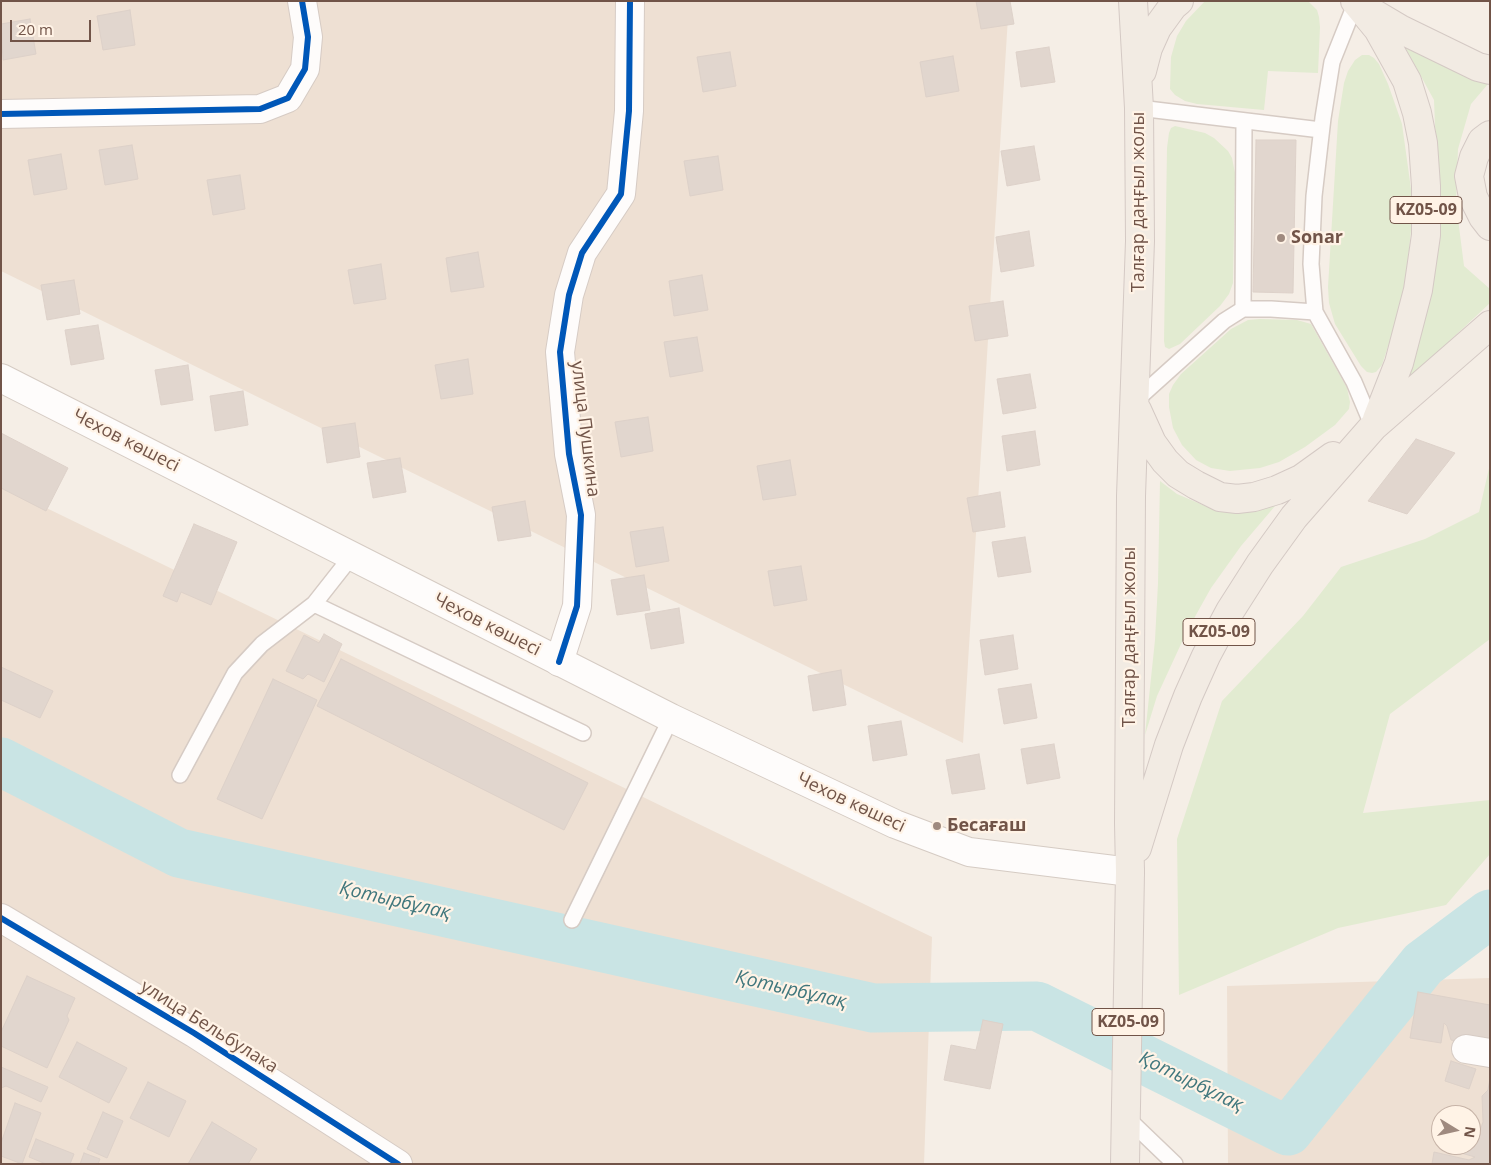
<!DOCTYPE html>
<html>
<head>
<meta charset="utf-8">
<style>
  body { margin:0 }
  #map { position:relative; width:1491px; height:1165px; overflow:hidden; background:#f5eee6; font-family:"Open Sans",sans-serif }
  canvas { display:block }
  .frame { position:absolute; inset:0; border:2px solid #715448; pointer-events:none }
  .north { position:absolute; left:1431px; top:1105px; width:50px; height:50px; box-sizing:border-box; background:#fff3e6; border:1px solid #c6b3a7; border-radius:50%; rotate:99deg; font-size:14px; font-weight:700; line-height:20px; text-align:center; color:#715448 }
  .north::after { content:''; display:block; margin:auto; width:18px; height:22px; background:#9f8a7f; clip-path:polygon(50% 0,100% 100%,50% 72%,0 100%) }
  .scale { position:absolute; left:10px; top:20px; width:81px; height:22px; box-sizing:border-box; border:2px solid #715448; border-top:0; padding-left:6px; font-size:15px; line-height:18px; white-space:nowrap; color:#715448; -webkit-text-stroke:4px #fff3e6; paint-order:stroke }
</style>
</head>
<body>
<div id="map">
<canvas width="1491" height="1165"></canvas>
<div class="frame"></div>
<div class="north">N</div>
<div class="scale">20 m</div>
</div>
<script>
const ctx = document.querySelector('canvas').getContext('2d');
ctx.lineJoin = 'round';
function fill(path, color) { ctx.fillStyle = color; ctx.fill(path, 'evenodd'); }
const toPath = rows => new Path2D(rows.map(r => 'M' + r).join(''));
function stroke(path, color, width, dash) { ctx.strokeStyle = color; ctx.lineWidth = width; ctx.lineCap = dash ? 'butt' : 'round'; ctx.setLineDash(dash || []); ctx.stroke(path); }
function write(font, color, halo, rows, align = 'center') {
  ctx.font = font + ' "Open Sans",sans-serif'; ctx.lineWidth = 4.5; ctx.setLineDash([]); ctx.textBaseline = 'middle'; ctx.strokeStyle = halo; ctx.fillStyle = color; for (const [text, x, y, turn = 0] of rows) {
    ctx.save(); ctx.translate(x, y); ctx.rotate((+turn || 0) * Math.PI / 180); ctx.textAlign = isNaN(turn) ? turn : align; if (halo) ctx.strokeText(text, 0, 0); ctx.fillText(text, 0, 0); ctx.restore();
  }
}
fill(toPath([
  [1,1,1009,1,963,743,1,271],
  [1,486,932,937,924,1164,1,1164],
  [1490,978,1490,1164,1228,1164,1227,986],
  [1441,1115,1471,1115,1471,1145,1441,1145]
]), '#eee0d3');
fill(toPath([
  [1205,1,1308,1,1317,10,1319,17,1320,27,1318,73,1268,71,1264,110,1197,104,1185,101,1175,95,1170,89,1171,57,1177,36,1186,21],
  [1405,47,1488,84,1471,104,1458,149,1456,203,1464,266,1490,289,1490,303,1395,392,1438,200,1434,100],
  [1362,55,1369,55,1374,58,1379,64,1388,84,1402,124,1411,189,1411,231,1406,279,1399,312,1382,365,1376,372,1372,373,1367,372,1361,366,1335,324,1329,303,1328,287,1338,121,1344,83,1348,71,1355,60],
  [1175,126,1205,133,1214,138,1228,151,1232,158,1235,173,1233,283,1229,294,1220,306,1180,344,1169,349,1165,347,1164,341,1167,148,1169,133,1171,128],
  [1260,319,1297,320,1311,324,1347,388,1350,402,1349,409,1335,425,1305,447,1279,462,1260,468,1230,471,1211,468,1196,460,1182,445,1173,428,1169,407,1169,394,1173,385,1181,374,1231,329,1248,320],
  [1490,464,1490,639,1390,714,1363,813,1490,800,1490,854,1446,905,1338,928,1179,995,1177,839,1222,701,1303,616,1341,567,1425,539,1479,512],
  [1160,481,1177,494,1210,508,1236,509,1281,499,1241,546,1211,588,1187,631,1157,696,1145,735,1155,640,1158,583]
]), '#e2ebd1');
stroke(toPath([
  [1,762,179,853,873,1008,1037,1006,1288,1131,1423,964,1490,914]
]), '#c9e4e4', 49);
const building = toPath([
  [976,1,1010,1,1014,24,981,29,976,1],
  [130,10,135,45,103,50,97,16,130,10],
  [30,19,36,54,3,60,1,24,30,19],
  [1049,47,1055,82,1021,87,1016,52,1049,47],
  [730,52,736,86,703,92,697,57,730,52],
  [953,56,959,91,926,97,920,62,953,56],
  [1256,140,1296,140,1293,293,1253,292,1256,140],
  [132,145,138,179,105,185,99,150,132,145],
  [1034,146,1040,180,1007,186,1001,151,1034,146],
  [61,154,67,189,34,195,28,160,61,154],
  [718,156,723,190,690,196,684,161,718,156],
  [240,175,245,209,213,215,207,180,240,175],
  [1029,231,1034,266,1001,272,996,237,1029,231],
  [478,252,484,287,451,292,446,258,478,252],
  [381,264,386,299,354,304,348,270,381,264],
  [702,275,708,310,674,316,669,281,702,275],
  [74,280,80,314,47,320,41,285,74,280],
  [1003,301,1008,336,975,341,969,306,1003,301],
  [98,325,104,359,71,365,65,330,98,325],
  [697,337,703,371,670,377,664,342,697,337],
  [468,359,473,394,441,399,435,365,468,359],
  [188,365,193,400,161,405,155,370,188,365],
  [1030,374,1036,408,1003,414,997,379,1030,374],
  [243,391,248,425,215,431,210,396,243,391],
  [648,417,653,451,621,457,615,422,648,417],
  [355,423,360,457,327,463,322,428,355,423],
  [1035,431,1040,465,1007,471,1002,436,1035,431],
  [1,433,68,468,46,511,1,488,1,433],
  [1416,439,1455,453,1407,514,1368,501,1416,439],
  [400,458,406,492,373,498,367,463,400,458],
  [790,460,796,495,763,500,757,466,790,460],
  [1000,492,1005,527,973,532,967,498,1000,492],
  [525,501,531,536,498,541,492,507,525,501],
  [194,524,237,542,211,605,181,592,177,602,163,596,194,524],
  [663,527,669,561,636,567,630,532,663,527],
  [1025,537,1031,572,998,577,992,542,1025,537],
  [801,566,807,600,774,606,768,571,801,566],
  [644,575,650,610,617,615,611,580,644,575],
  [679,608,684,643,651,649,645,614,679,608],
  [324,634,342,644,324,682,308,674,303,679,286,671,304,635,319,643,324,634],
  [1013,635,1018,669,985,675,980,640,1013,635],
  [341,659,588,783,564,830,317,706,341,659],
  [1,667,53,691,40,718,1,700,1,667],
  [841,670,846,705,813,711,808,676,841,670],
  [273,679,317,700,262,819,217,799,273,679],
  [1031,684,1037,718,1004,724,998,689,1031,684],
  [901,721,907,755,873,761,868,726,901,721],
  [1054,744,1060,778,1027,784,1021,749,1054,744],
  [979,754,985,789,952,794,946,760,979,754],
  [27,976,75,998,67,1016,69,1020,47,1068,1,1046,1,1032,27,976],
  [1418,992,1490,1005,1490,1047,1451,1040,1447,1026,1444,1023,1441,1043,1410,1038,1418,992],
  [983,1020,1003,1024,990,1089,944,1080,951,1045,976,1050,983,1020],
  [77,1042,127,1068,109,1103,59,1077,77,1042],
  [1451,1061,1476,1069,1469,1089,1445,1081,1451,1061],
  [1,1067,48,1087,41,1102,6,1086,1,1088,1,1067],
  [1490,1078,1490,1164,1432,1164,1434,1152,1469,1160,1475,1157,1444,1148,1444,1145,1471,1145,1471,1136,1478,1136,1483,1122,1482,1096,1488,1090,1490,1078],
  [148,1082,186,1101,169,1137,130,1118,148,1082],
  [15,1103,41,1113,22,1164,1,1156,1,1143,15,1103],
  [103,1112,123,1121,107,1158,87,1149,103,1112],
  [212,1122,257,1149,248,1164,188,1164,212,1122],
  [36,1139,74,1154,70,1164,46,1164,29,1157,36,1139],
  [84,1153,100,1159,98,1164,80,1164,84,1153]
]);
fill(building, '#e1d6ce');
stroke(building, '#ddd1c9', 1);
const lane = toPath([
  [1356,2,1332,62,1323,118,1314,196,1311,264,1315,312,1354,382,1373,427],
  [1139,108,1321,130],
  [1243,309,1244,121],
  [1134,402,1224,321,1243,309,1271,309,1315,312],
  [314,604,583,733],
  [180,775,235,673,262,644,314,604,351,557],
  [572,920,671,718],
  [1126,1117,1175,1164]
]);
const street = toPath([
  [1,114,260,109,288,98,305,69,308,37,302,1],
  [559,662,577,606,581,515,569,454,560,352,569,295,582,253,621,194,629,111,630,1],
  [1,918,194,1033,398,1164],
  [1466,1049,1490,1053]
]);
const secondary = toPath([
  [1,378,671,718,895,824,969,852,1130,872]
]);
const primary = toPath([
  [1355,1,1378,29,1407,81,1417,113,1423,143,1426,186,1426,235,1418,290,1399,363,1377,419],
  [1368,10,1400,29,1478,67,1490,70],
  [1142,71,1148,48,1157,28,1173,6,1179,1],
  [1490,135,1482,141,1474,157,1469,176,1473,197,1483,217,1490,226],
  [1137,410,1152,443,1165,461,1178,474,1196,485,1220,497,1237,499,1254,497,1277,490,1301,479,1333,456],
  [1137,848,1169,745,1188,696,1206,656,1230,611,1260,564,1294,517,1373,427,1490,325],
  [1125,1164,1130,872,1129,823,1131,496,1140,241,1139,108,1133,1]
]);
stroke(lane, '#d6cbc4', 18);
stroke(street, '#d6cbc4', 30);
stroke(secondary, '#d5cbc3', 30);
stroke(primary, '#d4c9c4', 30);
stroke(lane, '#fefcfb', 15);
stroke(street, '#fefcfb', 28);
stroke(secondary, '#fefcfb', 28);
stroke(primary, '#f2ebe3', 28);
stroke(toPath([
  [1,114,260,109,288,98,305,69,308,37,302,1],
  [559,662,577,606,581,515,569,454,560,352,569,295,582,253,621,194,629,111,630,1],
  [1,918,194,1033,398,1164]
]), '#0057b8', 6);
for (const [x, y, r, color] of [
  [1281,238,5,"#9f8a7f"],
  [937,826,5,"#9f8a7f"]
]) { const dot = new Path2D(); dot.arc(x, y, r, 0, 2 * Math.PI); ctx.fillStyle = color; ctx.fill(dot); stroke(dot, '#fff3e6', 2); }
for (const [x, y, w] of [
  [1426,210,72],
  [1219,632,72],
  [1128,1022,72]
]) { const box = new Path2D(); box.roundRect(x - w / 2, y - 13.5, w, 27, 4); ctx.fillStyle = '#fff3e6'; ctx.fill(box); stroke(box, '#715448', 1); }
write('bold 16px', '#715448', null, [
  ["KZ05-09",1426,210],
  ["KZ05-09",1219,632],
  ["KZ05-09",1128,1022]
]);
write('18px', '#715448', '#fff3e6', [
  ["Талғар даңғыл жолы",1139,202,-90],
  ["улица Пушкина",585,429,83],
  ["Чехов көшесі",126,441,27],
  ["Чехов көшесі",487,625,27],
  ["Талғар даңғыл жолы",1130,637,-90],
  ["Чехов көшесі",851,803,25],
  ["улица Бельбулака",209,1027,32]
]);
write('bold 18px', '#715448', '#fff3e6', [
  ["Sonar",1291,238],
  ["Бесағаш",947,826]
], 'left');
write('italic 19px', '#40777d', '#fff3e6', [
  ["Қотырбұлақ",395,901,13],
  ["Қотырбұлақ",791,990,13],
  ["Қотырбұлақ",1191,1082,26]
]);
</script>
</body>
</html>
